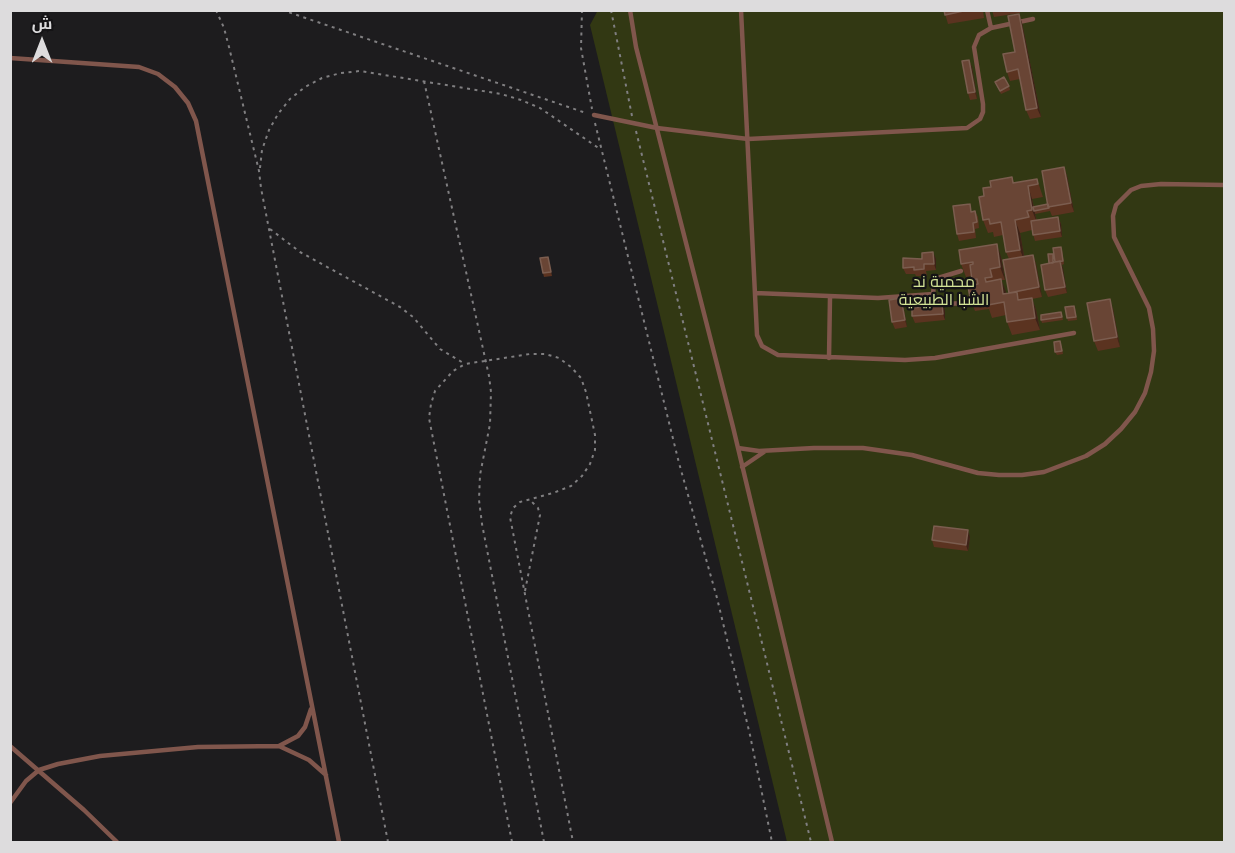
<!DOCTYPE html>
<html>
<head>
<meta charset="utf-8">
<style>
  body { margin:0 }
  #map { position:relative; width:1235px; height:853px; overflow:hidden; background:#1d1c1e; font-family:Helvetica,Cairo,sans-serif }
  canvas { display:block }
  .frame { position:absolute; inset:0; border:12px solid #dddcdd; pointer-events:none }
  .north { position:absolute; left:12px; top:12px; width:60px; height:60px; -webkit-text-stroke:4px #141315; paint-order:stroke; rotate:0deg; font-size:16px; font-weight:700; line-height:24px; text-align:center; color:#dddcdd }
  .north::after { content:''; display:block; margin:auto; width:21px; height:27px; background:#dddcdd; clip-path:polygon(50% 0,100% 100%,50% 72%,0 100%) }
</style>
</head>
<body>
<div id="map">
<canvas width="1235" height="853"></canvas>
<div class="frame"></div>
<div class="north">ش</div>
</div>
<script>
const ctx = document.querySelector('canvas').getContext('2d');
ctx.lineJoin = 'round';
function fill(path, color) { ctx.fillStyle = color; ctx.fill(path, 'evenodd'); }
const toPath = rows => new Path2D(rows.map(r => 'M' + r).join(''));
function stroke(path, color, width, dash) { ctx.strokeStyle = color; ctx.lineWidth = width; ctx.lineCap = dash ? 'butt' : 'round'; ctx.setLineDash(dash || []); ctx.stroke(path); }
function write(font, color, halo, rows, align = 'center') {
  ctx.font = font + ' Helvetica,Cairo,sans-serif'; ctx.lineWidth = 4.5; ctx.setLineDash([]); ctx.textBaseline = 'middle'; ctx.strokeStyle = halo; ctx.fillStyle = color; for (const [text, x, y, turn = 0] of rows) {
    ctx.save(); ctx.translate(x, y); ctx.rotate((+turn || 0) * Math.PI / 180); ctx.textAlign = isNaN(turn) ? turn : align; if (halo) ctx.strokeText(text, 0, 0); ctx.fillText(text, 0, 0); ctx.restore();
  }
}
fill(toPath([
  [598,10,1224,11,1224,842,787,842,590,25]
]), '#323813');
stroke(toPath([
  [216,10,224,28,229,47,259,171,261,188,388,842],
  [282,10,586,113],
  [582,10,581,48,592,109],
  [611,10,632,116],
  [424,81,489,376,491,392,490,424,480,475,479,500,482,524,544,842],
  [595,123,679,463,717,598,750,735,772,842],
  [636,131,811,842],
  [260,168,262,150,269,130,278,114,290,99,305,87,322,78,341,73,360,71,501,94,521,100,540,108,600,149],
  [270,229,300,252,400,307,413,317,440,349,465,364],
  [525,591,540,515,538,508,530,500],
  [512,842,429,418,431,404,435,391,453,371,465,364,530,354,545,354,559,358,571,367,581,378,586,392,595,435,595,450,590,464,582,476,571,486,553,493,520,502,513,508,510,517,573,842]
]), '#807f81', 2, [3, 4.5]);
stroke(toPath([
  [630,10,636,47,733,427,832,842],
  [741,10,757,335,762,346,778,355,905,360,935,358,1074,333],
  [987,10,991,28],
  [10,58,139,67,158,74,175,87,188,103,196,121,339,842],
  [594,115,657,128,748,139,967,128,980,119,983,112,983,104,974,47,979,35,991,28,1033,19],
  [961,271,938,278,934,283,933,294,937,300,943,304,967,303],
  [755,293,878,298,933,294],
  [829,358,830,297],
  [738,448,759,451,814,448,863,448,912,455,978,473,999,475,1022,475,1044,472,1086,456,1105,444,1121,429,1135,412,1145,393,1151,372,1154,351,1153,329,1149,308,1114,237,1113,216,1116,205,1131,190,1141,186,1161,184,1224,185],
  [742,467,764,452],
  [10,746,84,810,117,842],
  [279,746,298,736,305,727,311,709],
  [10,803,26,781,39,770,58,764,100,756,198,747,279,746,309,760,326,775]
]), '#80564c', 4.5);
fill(toPath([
  [944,10,983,10,984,18,948,24],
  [992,10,1020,10,1020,13,994,17],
  [1019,14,1022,23,1041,117,1030,119,1026,110,1020,79,1010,81,1007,72,1015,52],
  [969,60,972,67,977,99,970,100,968,93],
  [995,82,1009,86,1010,90,1001,94],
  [1064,167,1067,176,1074,212,1052,216,1050,211,1035,214,1037,221,1058,217,1061,224,1062,237,1035,241,1032,230,1020,233,1024,256,1033,255,1036,264,1042,297,1032,299,1036,310,1040,330,1012,335,1007,322,1006,315,992,318,989,309,975,311,970,298,974,285,971,276,966,277,961,264,1001,257,1005,280,1001,280,1006,294,1009,293,1009,259,1006,252,1003,235,994,237,993,232,988,233,983,220,984,196,991,187,1012,177,1014,183,1037,179,1043,197,1032,199,1034,207,1048,204],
  [972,211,975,211,978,217,979,228,975,229,976,238,959,241,957,234],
  [1062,250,1064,264,1062,265,1067,293,1048,297,1045,290,1049,263,1053,254,1054,263,1055,262],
  [548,257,552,276,544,277,543,273],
  [936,259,936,270,926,271,927,276,916,276,915,274,906,274,903,268],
  [901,298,903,305,907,327,895,329,892,322],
  [933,305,945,310,945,320,915,323,912,316,922,307],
  [1075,309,1077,320,1068,321,1067,318],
  [1113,309,1120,347,1098,351,1094,341],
  [1061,312,1063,320,1042,323,1041,320],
  [1061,344,1063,354,1057,355,1055,352],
  [970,537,968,551,934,547,932,540]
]), '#5b3320');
fill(toPath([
  [1019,14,1022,23,1041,117,1037,108],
  [969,60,972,67,977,99,975,92],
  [1064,167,1067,176,1074,212,1071,203],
  [1028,186,1032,199,1037,223,1032,210],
  [1058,217,1061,224,1062,237,1060,231],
  [1015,220,1020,233,1025,262,1020,250],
  [997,244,1001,257,1005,280,1000,267],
  [933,252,936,259,936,270,934,264],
  [1033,255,1036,264,1042,297,1039,287],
  [1060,261,1063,268,1067,293,1065,287],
  [1001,279,1006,292,1008,307,1003,294],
  [901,298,903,305,907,327,905,320],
  [1032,298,1036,310,1040,330,1035,318],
  [1110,299,1113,309,1120,347,1117,337],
  [942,304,945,310,945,320,943,314],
  [968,530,970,537,968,551,966,545]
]), '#3c2217');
const building = toPath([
  [944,10,968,10,945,15,944,10],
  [1019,14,1037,108,1026,110,1018,69,1007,72,1003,54,1015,52,1008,16,1019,14],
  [969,60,975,92,968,93,962,61,969,60],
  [1004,77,1009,86,1000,91,995,82,1004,77],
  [1064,167,1071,203,1048,207,1042,171,1064,167],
  [1012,177,1013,183,1037,179,1038,184,1028,186,1032,210,1027,211,1029,217,1015,220,1020,250,1006,252,1001,222,990,224,989,219,983,220,979,197,984,196,983,188,991,187,990,181,1012,177],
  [970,204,971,212,975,211,977,222,973,223,974,232,957,234,953,206,970,204],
  [1048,204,1049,208,1034,211,1033,207,1048,204],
  [1058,217,1060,231,1033,235,1031,221,1058,217],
  [997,244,1000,267,990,269,992,277,985,278,986,282,1001,279,1003,294,1017,292,1018,300,1032,298,1035,318,1007,322,1004,302,988,305,986,296,970,298,968,286,978,284,977,279,972,280,970,265,973,264,973,262,961,264,959,250,997,244],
  [1061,247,1063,261,1055,262,1053,248,1061,247],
  [933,252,934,264,924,264,924,269,914,270,914,267,903,268,903,258,922,259,922,253,933,252],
  [1048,254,1053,254,1053,263,1049,263,1048,254],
  [1033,255,1039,287,1009,293,1003,260,1033,255],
  [548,257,551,272,543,273,540,258,548,257],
  [1060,261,1065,287,1045,290,1041,265,1060,261],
  [901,298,905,320,892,322,889,300,901,298],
  [1110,299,1117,337,1094,341,1087,303,1110,299],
  [932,302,932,305,942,304,943,314,912,316,912,308,922,307,922,303,932,302],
  [1074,306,1076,317,1067,318,1065,307,1074,306],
  [1061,312,1062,317,1041,320,1041,315,1061,312],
  [1060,341,1062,351,1055,352,1054,342,1060,341],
  [934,526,968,530,966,545,932,540,934,526]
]);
fill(building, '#694535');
stroke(building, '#7b5d4f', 1.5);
write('16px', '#d3e396', '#141315', [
  ["محمية ند",944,283],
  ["الشبا الطبيعية",944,301]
]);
</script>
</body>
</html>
